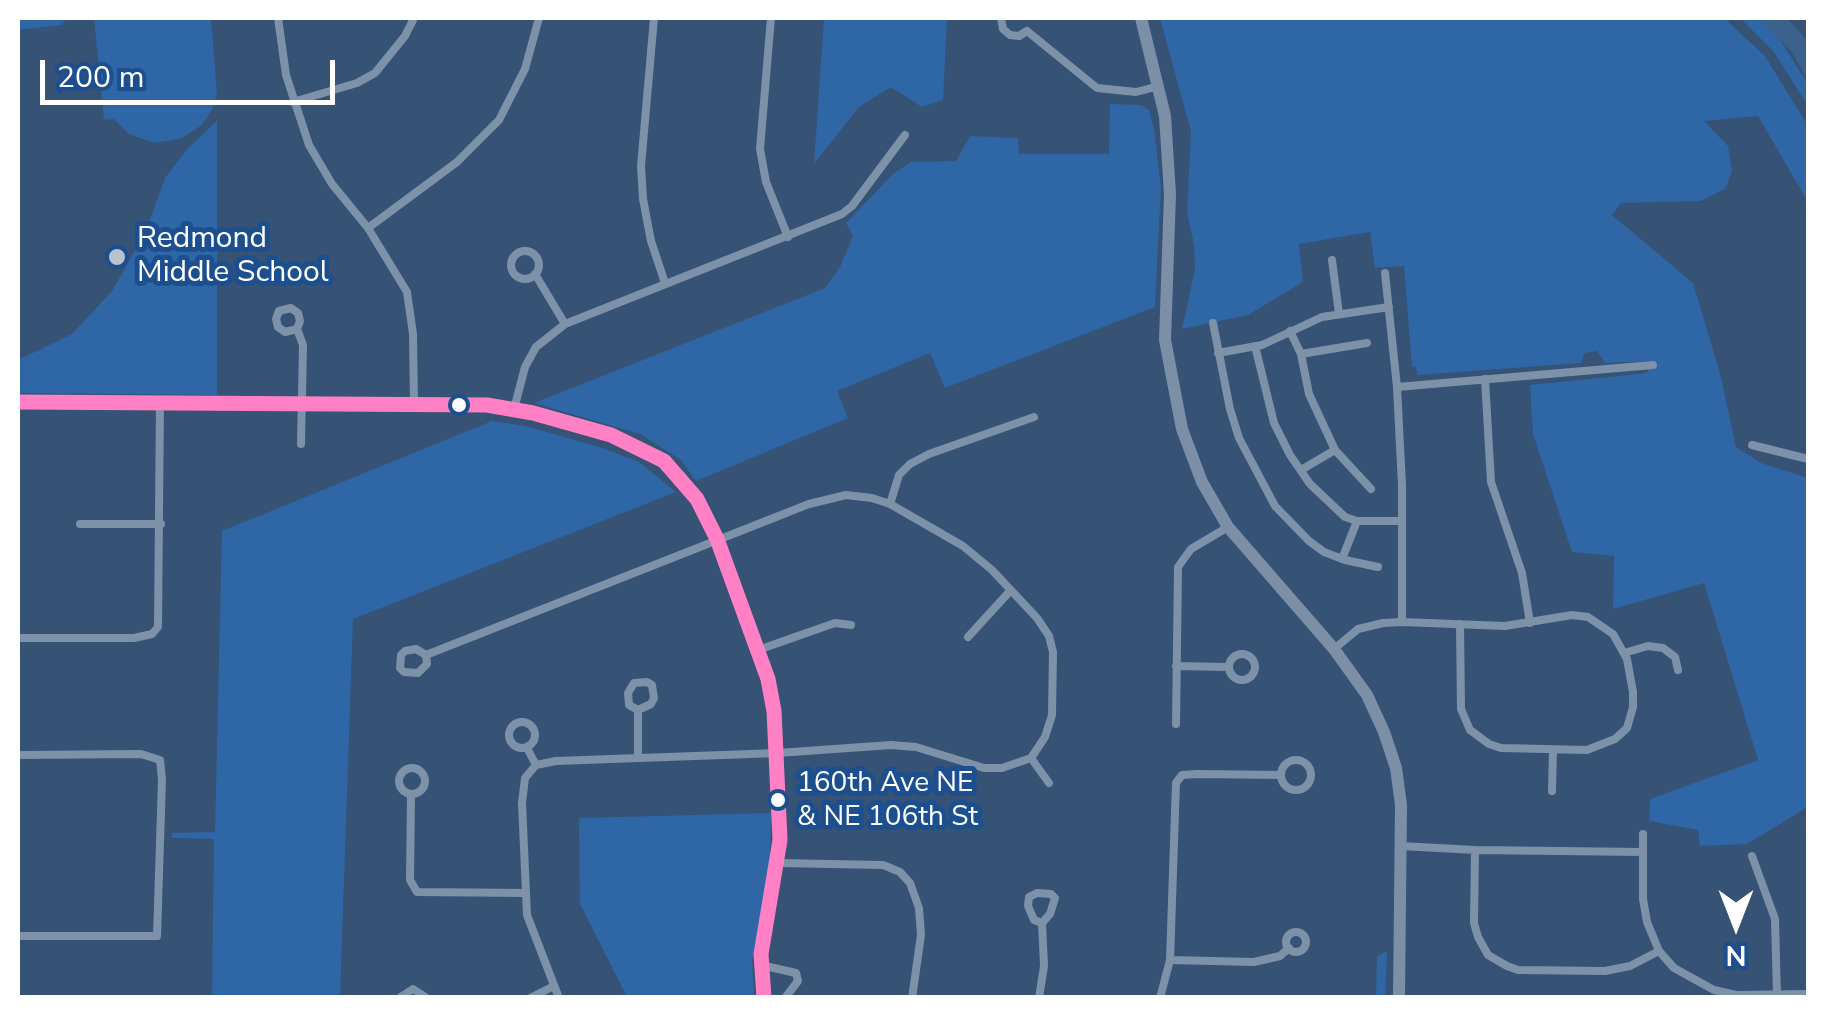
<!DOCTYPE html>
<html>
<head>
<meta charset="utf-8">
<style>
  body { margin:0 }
  #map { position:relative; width:1826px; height:1015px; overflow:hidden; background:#365274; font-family:"Nunito Sans",sans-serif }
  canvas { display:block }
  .frame { position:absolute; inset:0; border:20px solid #fff; pointer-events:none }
  .north { position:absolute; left:1686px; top:875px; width:100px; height:100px; -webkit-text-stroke:8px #1b4f8f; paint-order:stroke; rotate:180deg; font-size:28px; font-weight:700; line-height:40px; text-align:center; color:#fff }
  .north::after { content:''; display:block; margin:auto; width:35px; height:45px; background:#fff; clip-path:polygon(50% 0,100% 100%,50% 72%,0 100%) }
  .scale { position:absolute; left:40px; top:60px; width:295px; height:45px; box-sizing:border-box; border:5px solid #fff; border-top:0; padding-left:12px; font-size:30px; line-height:35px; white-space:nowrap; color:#fff; -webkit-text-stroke:8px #1b4f8f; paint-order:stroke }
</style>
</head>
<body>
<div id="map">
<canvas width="1826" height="1015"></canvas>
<div class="frame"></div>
<div class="north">N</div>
<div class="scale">200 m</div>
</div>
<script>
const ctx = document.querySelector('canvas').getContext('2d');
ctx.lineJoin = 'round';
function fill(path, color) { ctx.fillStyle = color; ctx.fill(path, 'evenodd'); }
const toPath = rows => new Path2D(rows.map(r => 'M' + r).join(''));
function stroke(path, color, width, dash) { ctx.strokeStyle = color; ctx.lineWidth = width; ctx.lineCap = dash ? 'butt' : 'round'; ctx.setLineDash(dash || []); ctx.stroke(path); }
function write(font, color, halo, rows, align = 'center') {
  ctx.font = font + ' "Nunito Sans",sans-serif'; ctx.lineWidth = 10; ctx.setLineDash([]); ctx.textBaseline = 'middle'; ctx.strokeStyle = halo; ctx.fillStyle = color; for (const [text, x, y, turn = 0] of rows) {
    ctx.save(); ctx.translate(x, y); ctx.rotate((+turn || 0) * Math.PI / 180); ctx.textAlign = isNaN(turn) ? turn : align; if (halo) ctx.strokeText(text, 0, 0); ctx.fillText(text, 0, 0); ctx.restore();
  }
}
fill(toPath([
  [18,18,68,18,61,25,18,30],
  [94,18,211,18,217,93,212,110,202,125,180,139,154,143,129,134,114,119,104,120],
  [824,18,947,18,943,100,922,107,891,87,859,107,814,164],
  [1160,18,1724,18,1765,56,1808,126,1808,202,1758,116,1704,121,1728,146,1732,171,1725,189,1700,201,1621,203,1612,215,1693,283,1720,373,1736,447,1761,463,1808,478,1808,807,1747,844,1700,846,1698,830,1649,821,1650,799,1758,760,1704,583,1613,609,1614,556,1572,552,1533,434,1530,385,1647,373,1650,361,1605,363,1597,351,1585,353,1581,363,1418,375,1415,366,1412,367,1404,266,1375,268,1370,232,1299,244,1303,282,1248,315,1182,329,1195,269,1194,245,1187,212,1191,132],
  [1740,18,1759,18,1781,41,1808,84,1808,106,1774,52],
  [1110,104,1141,105,1149,110,1154,129,1161,187,1155,307,945,388,930,353,837,391,848,418,696,481,681,460,640,434,534,403,825,288,840,267,853,236,846,223,894,173,911,162,956,161,970,136,1018,138,1019,154,1109,154],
  [217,121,217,395,18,393,18,360,72,334,112,291,145,233,165,178,188,148],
  [492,421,526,426,603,448,639,462,676,492,353,619,340,997,212,997,214,839,172,838,172,833,215,832,222,531],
  [771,813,770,863,752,962,754,997,627,997,580,904,579,818],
  [1387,951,1385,997,1376,997,1377,956]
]), '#2f66a5');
fill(toPath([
  [1759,18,1787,18,1808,42,1808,81,1792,52]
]), '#3b618d');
stroke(toPath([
  [278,18,286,75,309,145,332,184,368,228,407,292,413,334,414,404],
  [654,18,641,166,643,199,651,241,665,283],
  [771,18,760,149,766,182,788,237],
  [1001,18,1003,29,1010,35,1019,36,1027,31],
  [1027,31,1097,88,1136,92,1159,86],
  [293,102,357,83,375,73,405,36,414,18],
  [368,228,457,162,499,120,525,69,539,18],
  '511 265a14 14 0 1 1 28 0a14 14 0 1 1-28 0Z',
  [1332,260,1339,314],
  [1385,273,1397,387,1402,485,1402,622],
  [535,274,565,324],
  [1213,323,1230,409,1239,438,1275,506,1309,541,1324,552,1345,560,1378,567],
  [297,329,300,321,298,313,291,308,279,311,276,319,278,327,285,332,297,329,303,345,301,444],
  [1290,331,1301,354,1367,343],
  [1255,346,1274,423,1290,455,1310,484,1345,517,1357,521,1402,521],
  [1218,353,1262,345,1322,317,1389,307],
  [1301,354,1309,394,1335,450,1371,489],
  [1485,379,1491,482,1522,573,1530,623],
  [1397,387,1653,365],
  [514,409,525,367,536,347,565,324,842,214,852,206,905,135],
  [1752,445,1808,459],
  [1301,470,1335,450],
  [890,504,899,475,910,464,929,454,1034,417],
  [80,524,161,524],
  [1342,559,1357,521],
  [968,637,1011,590],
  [18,638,134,638,152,634,158,627,160,401],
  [1334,649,1358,629,1383,623,1402,622,1505,626,1572,615,1588,617,1613,634,1627,659,1633,692,1633,707,1627,728,1615,739,1587,750,1501,748,1489,744,1470,730,1461,709,1460,624],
  [758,650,835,623,851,625],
  [1624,653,1648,646,1663,648,1675,657,1678,670],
  '1229 667a13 13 0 1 1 26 0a13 13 0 1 1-26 0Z',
  [426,655,427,664,418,673,404,672,400,668,401,655,405,651,416,649,426,655,809,504,846,495,872,498,890,504,963,546,992,570,1037,618,1049,636,1053,652,1052,715,1045,737,1031,758],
  [1176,666,1229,667],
  '509 735a13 13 0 1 1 26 0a13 13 0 1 1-26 0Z',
  [1176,724,1178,567,1191,549,1228,527],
  [527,748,536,765,525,778,522,803,527,915,559,998],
  [18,755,141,754,160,760,162,780,157,936,18,936],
  [638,758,638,710,651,704,654,698,652,685,647,682,634,683,628,693,629,705,638,710],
  [1031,758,1049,783],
  '1281 775a15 15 0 1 1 30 0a15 15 0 1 1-30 0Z',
  [536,765,556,761,778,753,891,745,916,747,984,768,1002,768,1031,758],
  '399 781a13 13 0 1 1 26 0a13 13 0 1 1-26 0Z',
  [1552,791,1553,750],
  [411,794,410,880,417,892,525,893],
  [1643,834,1643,899,1647,922,1659,951],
  [1401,846,1475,850,1643,852],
  [1475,850,1474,923,1478,937,1488,955,1507,966,1518,970,1605,971,1630,966,1659,951,1674,968,1714,990,1736,995,1808,994],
  [1752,856,1775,919,1777,996],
  [778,863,883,865,900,872,910,883,919,908,921,935,912,998],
  '1286 942a10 10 0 1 1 20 0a10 10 0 1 1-20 0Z',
  [1170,960,1254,962,1280,956,1289,948],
  [761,965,796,973,798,981,785,998],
  [399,998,413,989,427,998],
  [530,998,554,986],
  [1039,998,1044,966,1042,923,1050,914,1055,898,1051,894,1037,893,1029,897,1028,906,1034,920,1042,923],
  [1160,998,1170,960,1176,783,1182,775,1197,774,1281,775]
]), '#7d92a8', 8);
stroke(toPath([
  [18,402,487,405,533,413,611,435,664,461,682,478,697,499,717,539,768,679,774,711,780,840,761,954,764,998]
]), '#7d92a8', 10);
stroke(toPath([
  [1141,18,1165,116,1170,194,1165,340,1182,429,1202,482,1228,527,1334,649,1367,695,1384,732,1396,768,1401,805,1399,998]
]), '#7d8ea7', 12);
stroke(toPath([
  [18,402,487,405,533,413,611,435,664,461,697,499,717,539,768,679,774,711,780,840,761,954,764,998]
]), '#ff80c5', 15);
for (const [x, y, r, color] of [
  [117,257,10,"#b9c2ce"],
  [459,405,9,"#fff"],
  [778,800,9,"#fff"]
]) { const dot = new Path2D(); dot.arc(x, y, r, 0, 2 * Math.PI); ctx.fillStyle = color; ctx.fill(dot); stroke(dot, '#1b4f8f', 4); }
write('28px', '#fff', '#1b4f8f', [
  ["160th Ave NE",797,784],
  ["& NE 106th St",797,818]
], 'left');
write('30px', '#fff', '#1b4f8f', [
  ["Redmond",137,240],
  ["Middle School",137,274]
], 'left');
</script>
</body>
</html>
